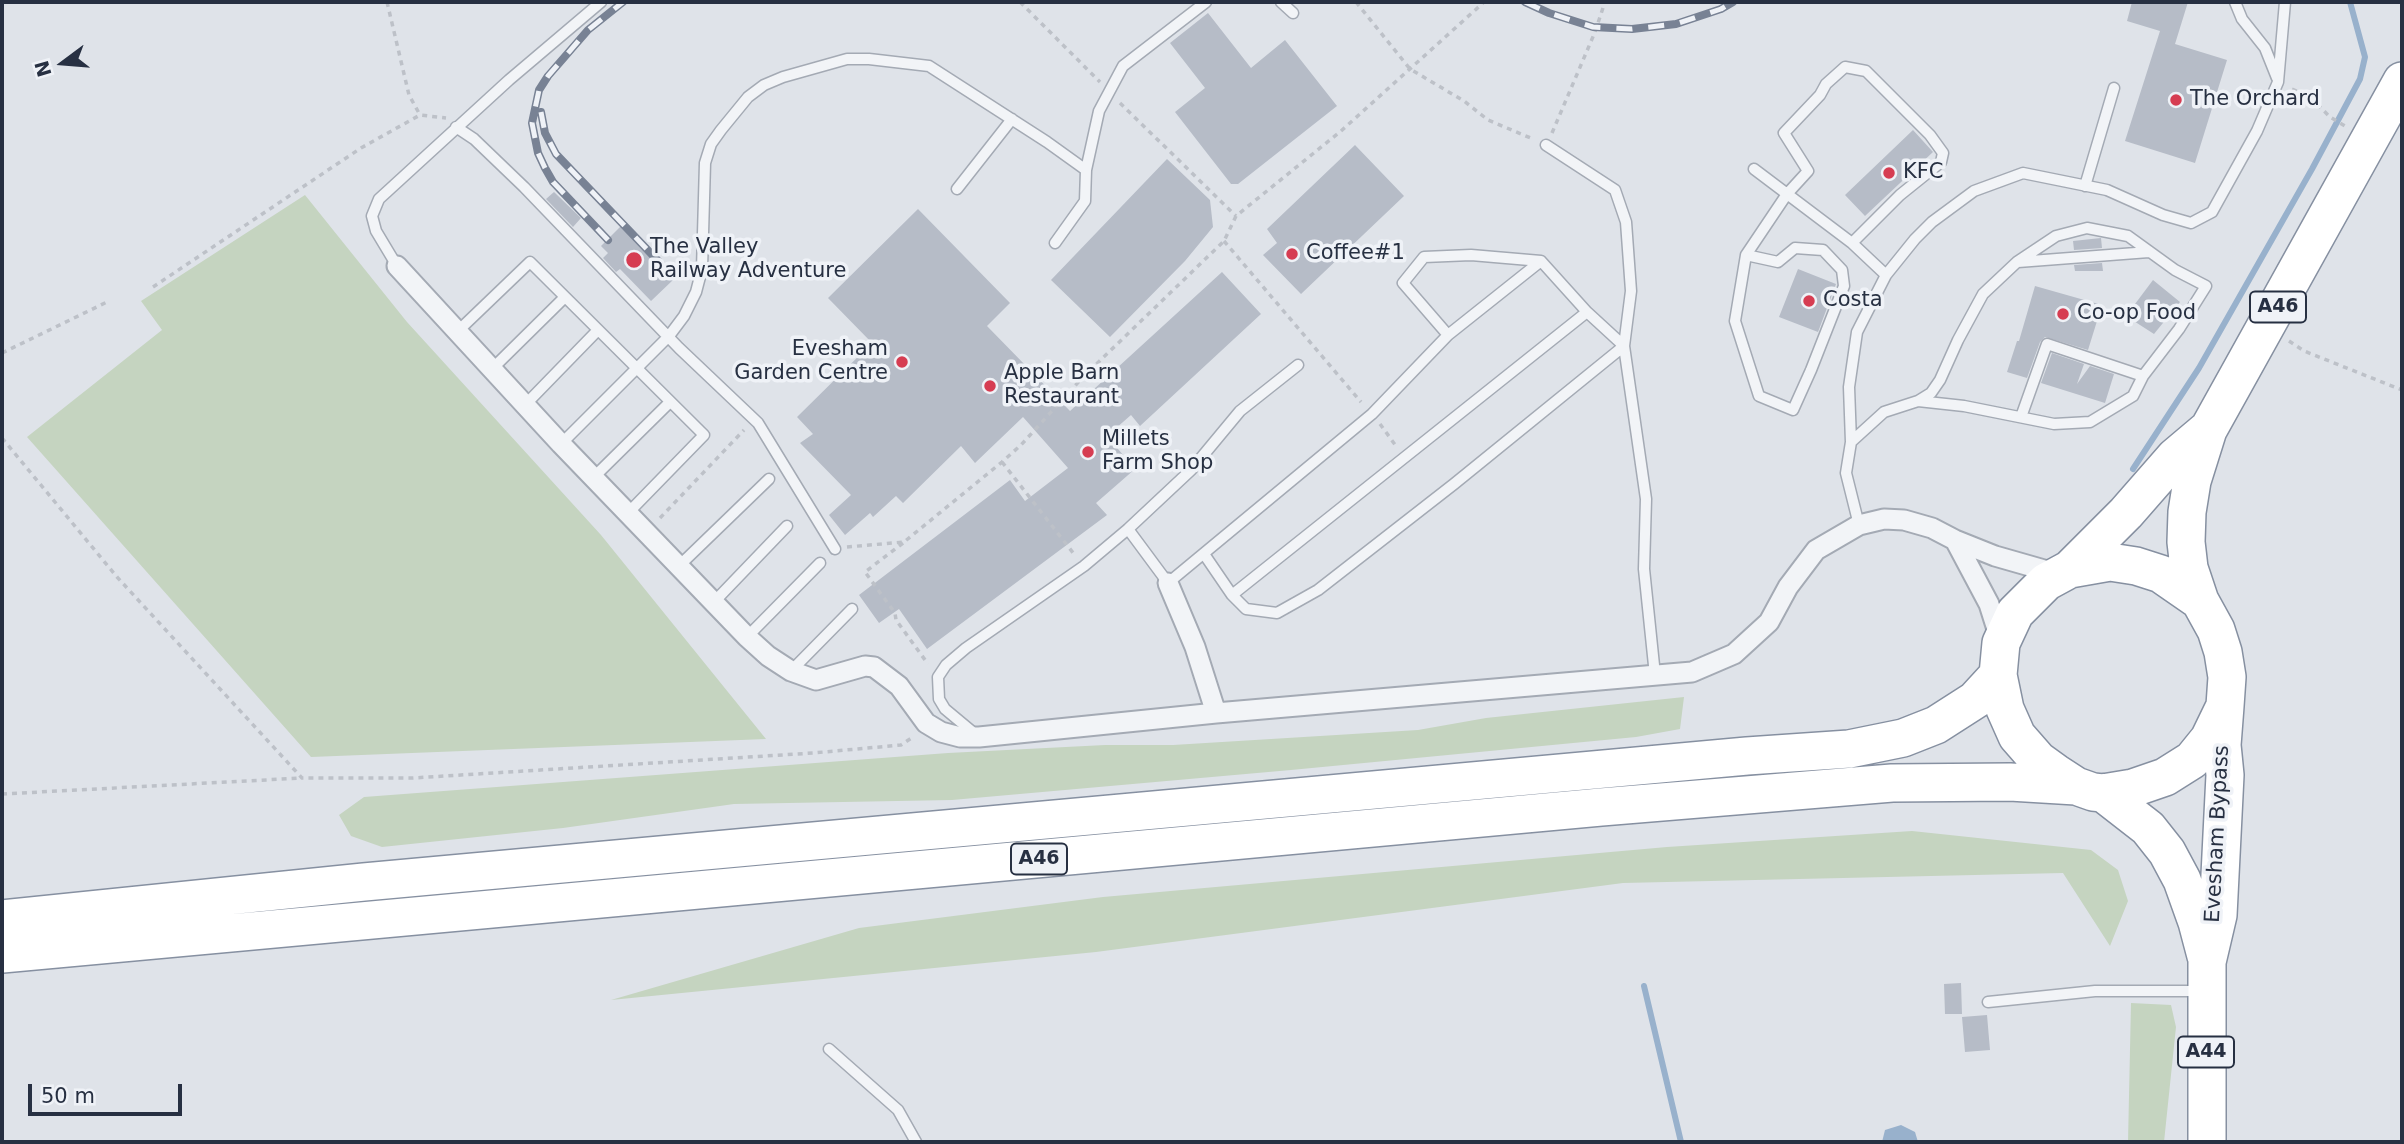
<!DOCTYPE html>
<html>
<head>
<meta charset="utf-8">
<style>
  body { margin:0 }
  #map { position:relative; width:2404px; height:1144px; overflow:hidden; background:#dfe3e9; font-family:"DejaVu Sans",sans-serif }
  canvas { display:block }
  .frame { position:absolute; inset:0; border:4px solid #273042; pointer-events:none }
  .north { position:absolute; left:28px; top:28px; width:70px; height:70px; -webkit-text-stroke:5px #eff2f7; paint-order:stroke; rotate:254deg; font-size:19px; font-weight:700; line-height:28px; text-align:center; color:#273042 }
  .north::after { content:''; display:block; margin:auto; width:24px; height:32px; background:#273042; clip-path:polygon(50% 0,100% 100%,50% 72%,0 100%) }
  .scale { position:absolute; left:28px; top:1084px; width:154px; height:32px; box-sizing:border-box; border:4px solid #273042; border-top:0; padding-left:9px; font-size:21px; line-height:24px; white-space:nowrap; color:#273042; -webkit-text-stroke:5px #eff2f7; paint-order:stroke }
</style>
</head>
<body>
<div id="map">
<canvas width="2404" height="1144"></canvas>
<div class="frame"></div>
<div class="north">N</div>
<div class="scale">50 m</div>
</div>
<script>
const ctx = document.querySelector('canvas').getContext('2d');
ctx.lineJoin = 'round';
function fill(path, color) { ctx.fillStyle = color; ctx.fill(path, 'evenodd'); }
const toPath = rows => new Path2D(rows.map(r => 'M' + r).join(''));
function stroke(path, color, width, dash) { ctx.strokeStyle = color; ctx.lineWidth = width; ctx.lineCap = dash ? 'butt' : 'round'; ctx.setLineDash(dash || []); ctx.stroke(path); }
function write(font, color, halo, rows, align = 'center') {
  ctx.font = font + ' "DejaVu Sans",sans-serif'; ctx.lineWidth = 7; ctx.setLineDash([]); ctx.textBaseline = 'middle'; ctx.strokeStyle = halo; ctx.fillStyle = color; for (const [text, x, y, turn = 0] of rows) {
    ctx.save(); ctx.translate(x, y); ctx.rotate((+turn || 0) * Math.PI / 180); ctx.textAlign = isNaN(turn) ? turn : align; if (halo) ctx.strokeText(text, 0, 0); ctx.fillText(text, 0, 0); ctx.restore();
  }
}
fill(toPath([
  [305,195,407,322,601,535,766,739,311,757,27,437,162,330,141,301],
  [1684,697,1680,729,1636,737,1291,770,952,800,734,804,563,828,382,847,351,836,339,815,364,797,948,753,1105,745,1173,745,1418,730,1486,718],
  [1912,831,2091,850,2118,870,2128,901,2110,946,2063,873,1623,883,1096,952,611,1000,859,928,1103,897,1667,847],
  [2131,1003,2171,1005,2176,1027,2164,1142,2128,1142]
]), '#c5d4c0');
fill(toPath([
  [1901,1125,1915,1132,1918,1142,1882,1142,1885,1130]
]), '#98b1cc');
stroke(toPath([
  [2133,469,2199,368,2312,169,2360,79,2365,57,2350,2],
  [1644,986,1681,1142]
]), '#98b1cc', 6);
fill(toPath([
  [2132,2,2188,2,2175,44,2227,60,2195,163,2125,141,2160,31,2127,21],
  [1208,13,1251,68,1285,40,1337,106,1238,184,1231,184,1175,112,1205,88,1170,43],
  [1913,130,1933,152,1865,216,1845,195],
  [1355,145,1404,196,1301,294,1263,255,1277,243,1267,229],
  [1167,159,1210,200,1213,227,1185,261,1110,337,1051,280],
  [554,192,581,218,573,227,546,199],
  [918,209,1010,303,987,326,1070,411,1222,272,1261,314,1140,426,1131,415,1107,436,1135,469,1096,503,1107,515,927,649,899,609,879,623,859,595,1010,480,1025,501,1068,468,1023,417,975,463,961,446,903,503,896,496,873,517,870,513,845,535,829,515,851,495,800,443,813,434,797,417,872,343,828,298],
  [621,226,673,280,651,301,620,269,616,272,603,258,608,253,601,246],
  [2101,238,2102,248,2074,250,2073,241],
  [2102,263,2103,271,2075,271,2074,265],
  [1798,269,1836,284,1818,332,1779,317],
  [2153,280,2180,302,2154,334,2126,316],
  [2035,286,2102,305,2088,350,2045,337,2040,342,2027,378,2007,372,2017,341,2019,341],
  [2052,353,2084,364,2077,384,2090,366,2114,374,2105,403,2041,383],
  [1961,983,1962,1014,1945,1014,1944,984],
  [1987,1015,1990,1050,1965,1052,1962,1017]
]), '#b6bcc7');
const lane = toPath([
  [1281,2,1293,13],
  [2235,2,2242,19,2265,48,2277,78],
  [456,127,474,139,524,187,679,348,758,423,835,549],
  [1546,145,1615,190,1626,222,1631,291,1624,346,1646,499,1644,569,1655,675],
  [1754,169,1852,243,1886,275],
  [2085,186,2114,88],
  [957,189,1012,119],
  [1055,243,1085,201,1086,170,1099,111,1123,66,1206,2],
  [1746,255,1778,262,1795,248,1823,250,1842,270,1844,286,1811,370,1793,410,1759,396,1735,321,1746,255,1787,194,1808,171,1784,133,1820,95,1826,84,1845,67,1866,71,1930,135,1943,153,1941,162,1900,195,1852,243],
  [2018,262,2149,252],
  [397,266,376,231,372,216,379,199,509,80,601,2],
  [457,332,530,262,704,435,629,512],
  [1448,335,1403,283,1424,257,1471,255,1541,261],
  [492,369,565,297],
  [525,405,598,330],
  [2021,417,2047,344,2143,376],
  [1851,442,1884,412,1918,401,1931,393,1940,380,1958,340,1983,294,2017,262,2056,236,2087,228,2128,236,2175,270,2206,286,2179,329,2143,376,2133,396,2090,422,2054,424,1964,406,1918,401],
  [561,444,669,336,684,316,696,292,702,269,705,163,711,144,721,130,748,97,764,85,783,77,847,59,869,59,929,66,1047,142,1086,170],
  [594,477,670,402],
  [1859,525,1846,473,1851,442,1849,387,1857,332,1886,275,1915,239,1932,222,1974,191,2023,173,2107,190,2163,215,2191,223,2212,212,2257,131,2278,82,2285,2],
  [1128,529,1168,583,1372,414,1448,335,1541,261,1587,312,1232,595,1204,554],
  [680,565,769,479],
  [1232,595,1246,609,1277,613,1318,590,1454,484,1624,346,1587,312],
  [714,602,787,526],
  [747,637,820,563],
  [791,671,852,609],
  [975,734,945,709,939,699,938,677,946,665,966,648,1084,566,1128,529,1191,470,1240,411,1298,365],
  [1988,1002,2095,991,2199,991],
  [829,1049,898,1110,916,1142]
]);
const street = toPath([
  [397,266,561,444,747,637,768,656,791,671,816,680,865,666,874,667,899,686,926,723,941,732,960,737,979,737,1216,713,1692,672,1734,654,1769,622,1788,587,1816,550,1859,525,1884,519,1904,520,1932,528,1955,540,1995,556,2058,574],
  [1955,540,1989,604,2001,642],
  [1168,583,1195,647,1216,713]
]);
const highway = toPath([
  [2070,569,2126,513,2175,457,2207,430],
  [2200,601,2189,568,2186,542,2187,512,2192,481,2208,430,2402,81],
  [2103,793,2148,828,2167,852,2182,880,2197,922,2206,956],
  [2,919,364,882,1747,756,1849,749,1903,738,1936,725,1975,700,1998,675],
  [2,954,1601,807,1892,783,2010,782,2076,786],
  [2207,1142,2207,962,2218,915,2225,775,2222,745,2225,706,2227,677,2223,652,2216,630,2200,601,2161,574,2136,566,2110,562,2070,569,2046,582,2015,613,2001,643,1998,675,2005,709,2017,736,2038,760,2056,773,2076,786,2093,792,2103,793,2133,788,2165,777,2192,760,2209,739,2225,706]
]);
stroke(lane, '#a4aab4', 13);
stroke(street, '#a4aab4', 23);
stroke(highway, '#8690a1', 40);
stroke(toPath([
  [387,2,409,95,420,115],
  [1020,2,1100,82],
  [1356,2,1410,69,1464,101,1488,120,1533,139],
  [2292,89,2310,97,2330,117,2345,126],
  [1120,103,1236,216],
  [1552,133,1595,32,1605,2],
  [1224,241,1361,402],
  [153,287,361,148,420,115,446,118],
  [2289,341,2304,351,2402,390],
  [2,353,107,302],
  [1380,424,1396,446],
  [2,438,117,577,302,778,413,778,813,753,901,745,913,737],
  [1002,462,1074,554],
  [660,518,744,430],
  [903,543,865,572,895,613,896,620,928,664],
  [847,547,904,542,1002,462,1021,445,1083,377,1224,241,1236,216,1341,131,1483,3,1482,2],
  [2,794,302,778]
]), '#bdc1c8', 3.5, [5, 5]);
stroke(lane, '#f2f4f7', 10);
stroke(street, '#f2f4f7', 19);
stroke(highway, '#fff', 37);
const rail = toPath([
  [1525,2,1549,13,1593,27,1632,29,1676,24,1721,9,1733,2],
  [541,112,545,133,556,154,662,265],
  [608,240,553,182,545,168,538,153,532,123,539,90,548,76,588,30,623,2]
]);
stroke(rail, '#788294', 8);
stroke(rail, '#eff2f7', 5, [16]);
for (const [x, y, r, color] of [
  [2176,100,7,"#d63d52"],
  [1889,173,7,"#d63d52"],
  [1292,254,7,"#d63d52"],
  [634,260,9,"#d63d52"],
  [1809,301,7,"#d63d52"],
  [2063,314,7,"#d63d52"],
  [902,362,7,"#d63d52"],
  [990,386,7,"#d63d52"],
  [1088,452,7,"#d63d52"]
]) { const dot = new Path2D(); dot.arc(x, y, r, 0, 2 * Math.PI); ctx.fillStyle = color; ctx.fill(dot); stroke(dot, '#eff2f7', 2.5); }
for (const [x, y, w] of [
  [2278,307,56],
  [1039,859,56],
  [2206,1052,56]
]) { const box = new Path2D(); box.roundRect(x - w / 2, y - 15.5, w, 31, 5); ctx.fillStyle = '#eff2f7'; ctx.fill(box); stroke(box, '#273042', 2); }
write('bold 19px', '#273042', null, [
  ["A46",2278,307],
  ["A46",1039,859],
  ["A44",2206,1052]
]);
write('21px', '#273042', '#eff2f7', [
  ["The Orchard",2190,100],
  ["KFC",1903,173],
  ["The Valley",650,248],
  ["Railway Adventure",650,272],
  ["Coffee#1",1306,254],
  ["Costa",1823,301],
  ["Co-op Food",2077,314],
  ["Evesham",888,350,"right"],
  ["Garden Centre",888,374,"right"],
  ["Apple Barn",1004,374],
  ["Restaurant",1004,398],
  ["Millets",1102,440],
  ["Farm Shop",1102,464]
], 'left');
write('21px', '#273042', '#eff2f7', [
  ["Evesham Bypass",2218,834,-87]
]);
</script>
</body>
</html>
